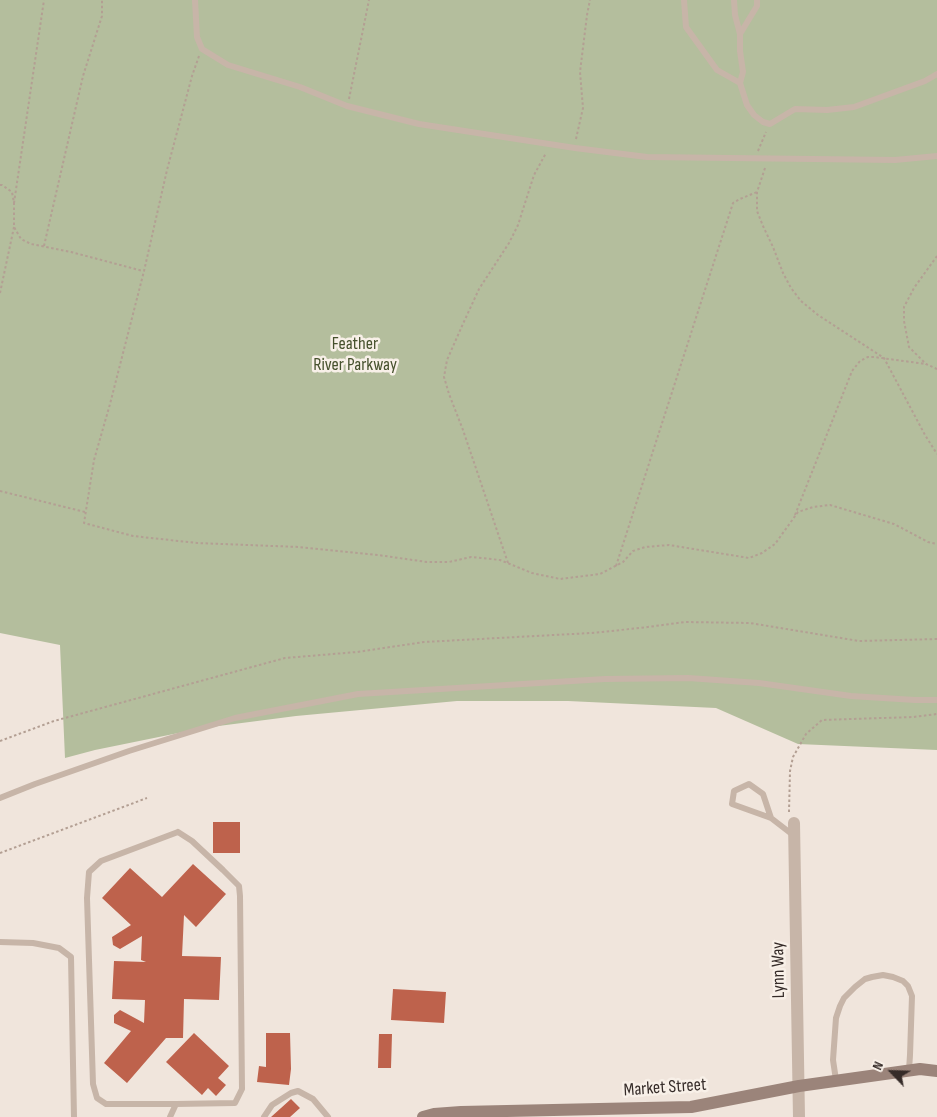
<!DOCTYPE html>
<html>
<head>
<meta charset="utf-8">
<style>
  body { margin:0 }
  #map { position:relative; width:937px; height:1117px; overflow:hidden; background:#f0e5dc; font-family:"Sofia Sans Condensed",sans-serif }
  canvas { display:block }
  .north { position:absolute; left:867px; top:1047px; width:50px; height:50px; -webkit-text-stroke:4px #f8f0e8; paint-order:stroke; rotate:294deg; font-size:14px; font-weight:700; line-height:20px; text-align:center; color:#352b28 }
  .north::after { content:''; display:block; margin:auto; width:18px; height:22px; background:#352b28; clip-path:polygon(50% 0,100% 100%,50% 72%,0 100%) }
</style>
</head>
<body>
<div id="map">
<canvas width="937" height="1117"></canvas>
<div class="north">N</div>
</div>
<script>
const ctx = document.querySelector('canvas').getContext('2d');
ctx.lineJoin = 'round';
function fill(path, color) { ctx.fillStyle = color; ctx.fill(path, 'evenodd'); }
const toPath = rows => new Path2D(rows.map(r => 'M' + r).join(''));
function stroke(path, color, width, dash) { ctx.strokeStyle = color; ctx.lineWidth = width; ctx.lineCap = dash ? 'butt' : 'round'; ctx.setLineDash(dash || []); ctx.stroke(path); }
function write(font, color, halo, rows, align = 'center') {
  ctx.font = font + ' "Sofia Sans Condensed",sans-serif'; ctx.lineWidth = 5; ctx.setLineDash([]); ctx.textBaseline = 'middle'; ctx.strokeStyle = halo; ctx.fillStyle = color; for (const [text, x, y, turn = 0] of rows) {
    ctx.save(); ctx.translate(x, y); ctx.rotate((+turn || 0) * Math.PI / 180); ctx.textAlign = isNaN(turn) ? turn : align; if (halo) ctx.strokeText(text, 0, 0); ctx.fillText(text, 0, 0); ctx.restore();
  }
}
fill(toPath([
  [0,0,937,0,937,750,798,744,716,708,568,701,457,701,296,716,203,728,95,750,65,758,60,645,0,633]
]), '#b4be9d');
fill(toPath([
  [213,822,240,822,240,853,213,853],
  [193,864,226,894,196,927,184,915,182,956,221,957,219,1000,184,999,183,1038,166,1038,127,1083,104,1063,131,1031,114,1023,114,1015,120,1010,144,1023,145,1000,112,999,114,961,146,962,141,960,142,936,120,949,113,945,112,937,131,925,102,898,130,868,162,897],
  [393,989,446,992,444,1023,391,1020],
  [194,1033,229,1066,218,1078,226,1085,216,1096,208,1088,202,1095,166,1062],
  [266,1033,290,1033,291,1069,289,1085,257,1082,259,1066,266,1067],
  [379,1034,392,1034,391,1068,378,1068],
  [291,1099,300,1108,290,1117,271,1117]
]), '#be624c');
stroke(toPath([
  [199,56,192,76,167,170,144,271,110,404,94,460,84,523,133,536,197,543,299,547,378,555,427,562,449,562,471,557,500,560,532,573,560,579,600,574,623,562,633,551,645,547,669,545,749,558,762,553,775,544,798,512,813,507,830,505,894,524,928,542,937,544],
  [349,99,369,0],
  [576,139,583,108,580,72,587,15,590,0],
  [758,151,766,132],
  [765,168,757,192,757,211,763,226,773,247,783,273,791,288,801,301,818,315,884,358,925,435,937,454],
  [0,185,2,185,12,192,14,203,14,227,21,239,31,244,71,252,143,271],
  [14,203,44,0],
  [44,246,83,76,102,16,102,0],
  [937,256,914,288,904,307,904,321,909,347,926,364,937,369],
  [0,293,14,227],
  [0,491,85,512],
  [795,515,852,371,860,361,868,357,874,357,926,364],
  [508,563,463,430,449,394,444,377,447,360,462,326,479,289,509,243,518,225,534,175,546,153],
  [616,566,733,203,740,199,757,192],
  [0,741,54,721,285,658,357,652,424,642,591,633,640,628,685,622,750,623,859,641,937,639],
  [789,812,790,771,793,757,806,734,822,720,913,717,937,714],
  [0,853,147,798]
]), '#b39f93', 2, [2.5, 2.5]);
stroke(toPath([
  [195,0,197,37,202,49,228,65,300,87,347,106,419,124,575,148,647,157,895,160,937,156],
  [684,0,686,27,717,70,740,83],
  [734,0,735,15,740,34,740,51,743,72,740,83,747,105,754,115,763,122,770,124,795,109,827,110,854,107,925,81,937,74],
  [740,34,757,6,757,0],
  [0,798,35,784,129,751,235,718,358,694,605,679,688,678,759,683,851,696,915,700,937,700],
  [771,818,763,794,749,784,734,791,732,804,771,818,793,835],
  [178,832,192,841,223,870,239,886,240,896,242,1089,235,1103,176,1104,106,1104,97,1098,93,1084,87,898,89,872,101,861,178,832],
  [0,942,33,943,59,948,71,957,74,1117],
  [836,1080,833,1060,836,1018,840,1006,844,998,855,987,865,979,872,977,883,975,893,977,903,981,908,986,912,996,910,1055,909,1070],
  [170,1117,176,1104],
  [264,1117,272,1105,291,1093,298,1091,313,1099,328,1117]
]), '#c7b5a8', 6);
stroke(toPath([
  [794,823,799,1117]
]), '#c7b5a8', 12);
stroke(toPath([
  [423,1117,434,1114,461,1112,691,1107,799,1086,920,1069,937,1071]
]), '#9b847a', 12);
write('18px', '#46512d', '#f8f0e8', [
  ["Feather",355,344],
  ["River Parkway",355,365]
]);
write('18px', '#352b28', '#f8f0e8', [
  ["Lynn Way",779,970,-91],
  ["Market Street",665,1088,-4]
]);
</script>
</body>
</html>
